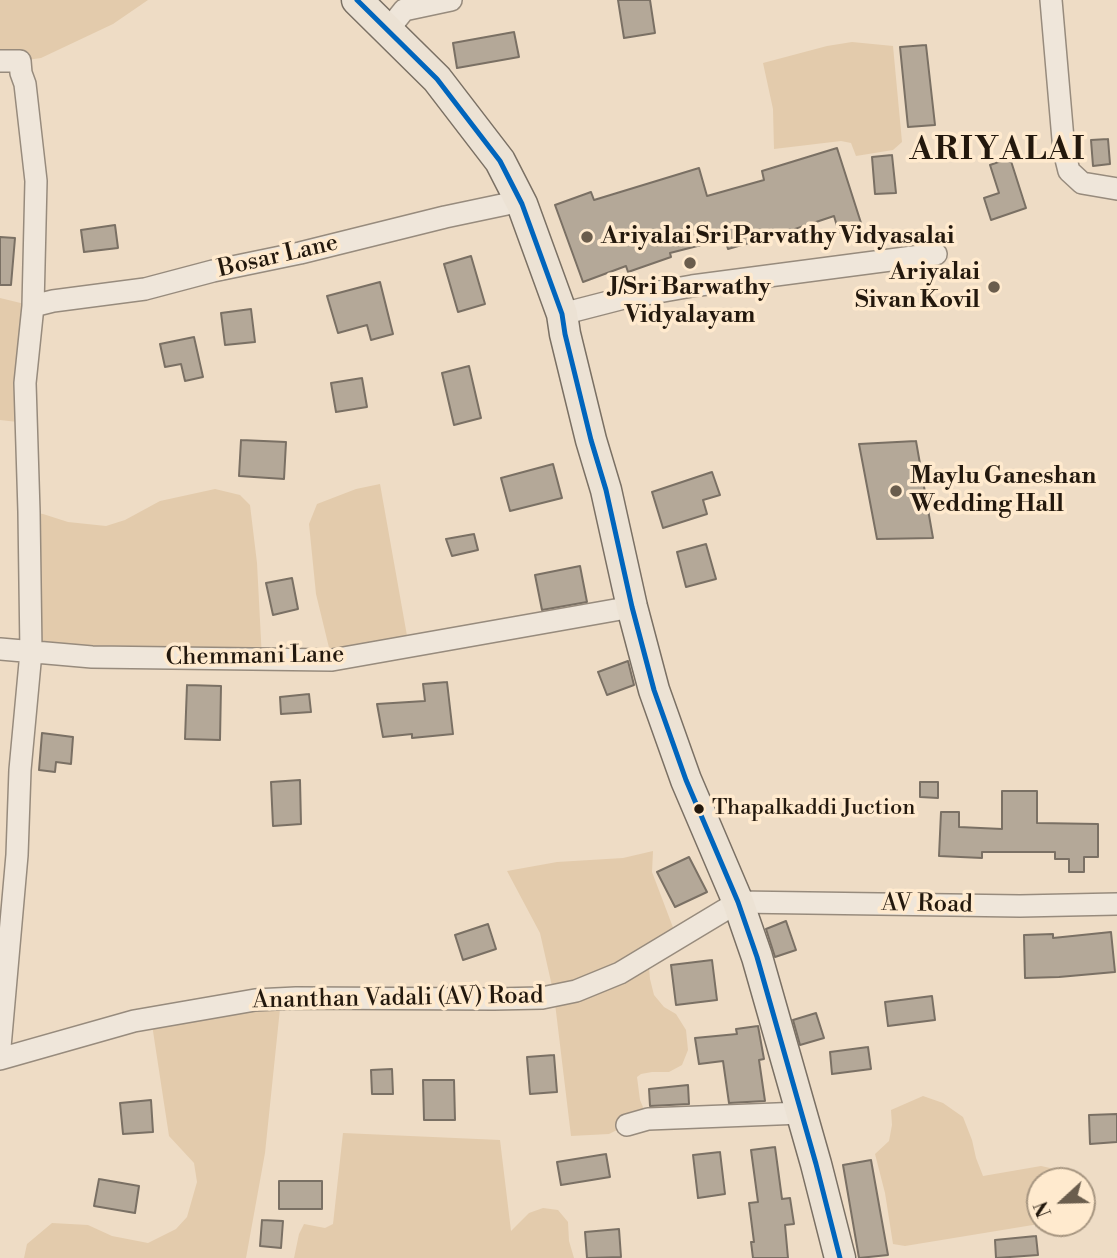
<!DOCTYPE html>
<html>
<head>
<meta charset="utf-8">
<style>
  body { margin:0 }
  #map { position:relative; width:1117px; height:1258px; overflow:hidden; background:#eedcc5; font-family:"Libre Bodoni",serif }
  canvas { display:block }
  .north { position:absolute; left:1026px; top:1167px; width:70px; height:70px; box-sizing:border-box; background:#ffeace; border:2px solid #a79681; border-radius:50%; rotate:248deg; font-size:19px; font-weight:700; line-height:28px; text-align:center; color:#23180d }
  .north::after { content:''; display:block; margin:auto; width:24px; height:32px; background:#6a5d4d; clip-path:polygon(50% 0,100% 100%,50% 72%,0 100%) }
</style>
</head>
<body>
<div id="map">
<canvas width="1117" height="1258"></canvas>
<div class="north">N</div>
</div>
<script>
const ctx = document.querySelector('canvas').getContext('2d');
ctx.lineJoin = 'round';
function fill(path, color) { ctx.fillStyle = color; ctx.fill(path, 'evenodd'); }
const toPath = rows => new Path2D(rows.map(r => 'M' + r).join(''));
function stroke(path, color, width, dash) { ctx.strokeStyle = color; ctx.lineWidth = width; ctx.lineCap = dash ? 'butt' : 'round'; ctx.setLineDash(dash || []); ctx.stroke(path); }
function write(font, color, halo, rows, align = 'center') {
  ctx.font = font + ' "Libre Bodoni",serif'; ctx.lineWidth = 7; ctx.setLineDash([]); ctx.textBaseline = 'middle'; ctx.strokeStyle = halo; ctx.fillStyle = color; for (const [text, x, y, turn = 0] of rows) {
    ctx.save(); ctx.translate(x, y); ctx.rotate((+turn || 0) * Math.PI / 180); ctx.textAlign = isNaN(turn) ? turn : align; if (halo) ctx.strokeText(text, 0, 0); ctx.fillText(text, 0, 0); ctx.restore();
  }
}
fill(toPath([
  [0,0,148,0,113,24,41,58,20,61,0,61],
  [852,42,893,46,902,142,893,150,856,156,851,143,841,141,774,149,773,109,763,63,827,46],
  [0,298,33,306,27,423,0,420],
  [380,484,409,647,332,660,316,594,309,524,317,504,356,489],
  [215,489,240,495,250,505,257,563,262,659,31,652,29,512,43,514,68,522,106,526,125,520,160,501],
  [653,851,652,872,677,938,648,956,650,979,654,995,664,1007,676,1014,686,1030,688,1050,682,1065,669,1072,652,1072,641,1074,637,1077,640,1100,648,1119,627,1125,609,1134,571,1136,554,995,540,933,507,871,557,862,623,858],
  [281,999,265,1153,246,1258,24,1258,27,1244,52,1223,88,1225,112,1236,148,1243,176,1229,187,1217,197,1182,194,1163,169,1136,151,1018],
  [923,1096,943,1103,963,1117,972,1140,976,1158,983,1176,1041,1166,1059,1170,1073,1180,1073,1181,1040,1181,1040,1223,1045,1223,905,1246,893,1244,885,1193,875,1154,889,1141,892,1125,891,1110],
  [343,1133,500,1140,511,1231,529,1213,543,1208,558,1210,568,1222,569,1241,574,1258,294,1258,299,1234,304,1224,325,1228,333,1224]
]), '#e3cbac');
const building = toPath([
  [618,0,650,0,655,33,624,38,618,0],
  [514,32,519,57,457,68,453,43,514,32],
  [926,45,935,125,908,127,900,47,926,45],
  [1108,139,1110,164,1093,166,1091,140,1108,139],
  [837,148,862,226,839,233,834,216,780,234,728,249,725,239,670,253,671,257,628,272,626,266,583,282,555,205,591,192,594,200,699,168,707,196,764,180,762,171,837,148],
  [892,155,896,193,875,194,872,157,892,155],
  [1010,158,1026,208,991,220,984,198,999,193,990,165,1010,158],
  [115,225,118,248,84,252,81,230,115,225],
  [0,237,15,238,11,285,0,285,0,237],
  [471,256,485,304,458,312,444,264,471,256],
  [380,282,393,334,371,340,367,325,338,333,327,296,380,282],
  [251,309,255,342,225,345,221,313,251,309],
  [194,337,203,377,185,381,181,364,165,367,160,344,194,337],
  [469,366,481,418,454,425,442,373,469,366],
  [362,378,367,407,336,412,331,383,362,378],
  [241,440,286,442,284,479,239,476,241,440],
  [916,441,933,538,877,539,859,444,916,441],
  [553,464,562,498,510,511,501,478,553,464],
  [712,472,720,495,703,500,707,514,663,528,652,492,712,472],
  [474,534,478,550,452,556,446,539,474,534],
  [706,544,716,579,686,587,677,552,706,544],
  [580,566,587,602,542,610,535,575,580,566],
  [292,578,298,609,273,615,266,583,292,578],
  [628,661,634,685,607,695,598,672,628,661],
  [447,682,453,734,412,738,412,734,383,737,377,704,425,701,423,684,447,682],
  [187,685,221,686,220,740,185,739,187,685],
  [309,694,311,712,281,714,280,697,309,694],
  [42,733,73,737,71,764,56,762,55,772,39,770,42,733],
  [300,780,301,824,273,826,271,782,300,780],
  [920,782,938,782,938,798,920,797,920,782],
  [1002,791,1037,791,1037,823,1098,824,1098,857,1084,857,1084,872,1069,872,1069,859,1055,859,1055,852,982,852,982,858,939,856,941,812,959,812,959,827,1002,829,1002,791],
  [689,857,707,892,675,907,657,872,689,857],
  [786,921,796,950,775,957,766,929,786,921],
  [488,924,496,949,463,960,455,935,488,924],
  [1111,932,1115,972,1059,977,1025,978,1024,935,1053,934,1053,938,1111,932],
  [712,960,717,1000,676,1005,671,965,712,960],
  [932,996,935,1020,888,1026,885,1002,932,996],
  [816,1013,824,1038,800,1045,793,1020,816,1013],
  [758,1026,764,1059,759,1060,765,1101,729,1103,723,1061,699,1064,695,1038,737,1034,736,1029,758,1026],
  [868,1047,871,1069,832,1074,830,1052,868,1047],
  [554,1055,557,1092,530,1094,527,1057,554,1055],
  [392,1069,393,1094,372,1094,371,1070,392,1069],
  [423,1080,454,1080,455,1120,424,1120,423,1080],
  [688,1085,689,1104,650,1106,649,1089,688,1085],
  [151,1100,153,1132,123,1134,120,1103,151,1100],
  [1117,1114,1117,1142,1090,1144,1089,1115,1117,1114],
  [775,1147,782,1199,790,1198,794,1224,785,1225,788,1258,753,1258,751,1242,754,1242,749,1203,758,1202,751,1150,775,1147],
  [720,1152,725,1194,698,1198,693,1155,720,1152],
  [606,1154,610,1177,561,1185,557,1162,606,1154],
  [871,1160,888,1255,859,1258,843,1165,871,1160],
  [99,1179,139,1186,135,1213,94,1206,99,1179],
  [279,1181,322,1181,322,1209,279,1209,279,1181],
  [262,1220,283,1221,281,1248,260,1246,262,1220],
  [619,1229,621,1257,587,1258,585,1232,619,1229],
  [1036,1236,1038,1255,996,1258,995,1240,1036,1236]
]);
fill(building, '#b4a898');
stroke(building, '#7a7064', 2);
const minor = toPath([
  [1051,0,1064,151,1069,171,1082,183,1117,189],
  [388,30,404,10,451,0],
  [0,61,20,61,21,73,25,84,36,181,33,306,25,383,29,512,31,652,20,770,17,855,0,1047],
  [33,306,53,301,145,289,213,271,300,253,445,217,521,201],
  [562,314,624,298,692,286,936,254],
  [0,649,92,657,332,660,632,607],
  [0,1059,134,1021,255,1000,296,998,494,999,542,998,576,991,620,973,738,902,1020,906,1117,904],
  [627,1125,648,1119,802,1113]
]);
const highway = toPath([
  [357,0,437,79,500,161,522,204,562,314,565,334,591,440,606,490,632,607,654,690,686,780,738,902,757,957,816,1164,840,1258]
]);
stroke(minor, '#978b7d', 24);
stroke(highway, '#7a7064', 33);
stroke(minor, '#efe6da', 21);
stroke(highway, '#ece2d4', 30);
stroke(toPath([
  [357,0,437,79,500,161,522,204,562,314,565,334,591,440,606,490,632,607,654,690,686,780,738,902,757,957,816,1164,840,1258]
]), '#0065bd', 5);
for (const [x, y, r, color] of [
  [587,237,7,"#6a5d4d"],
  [690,263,7,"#6a5d4d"],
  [994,287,7,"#6a5d4d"],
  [896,491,7,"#6a5d4d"],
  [699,809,6,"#23180d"]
]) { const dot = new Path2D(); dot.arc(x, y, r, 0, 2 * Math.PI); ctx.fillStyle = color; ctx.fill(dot); stroke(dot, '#ffeace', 2.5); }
write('22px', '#23180d', '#ffeace', [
  ["Thapalkaddi Juction",712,809]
], 'left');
write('bold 24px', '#23180d', '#ffeace', [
  ["Ariyalai Sri Parvathy Vidyasalai",601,237],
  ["Ariyalai",980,273,"right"],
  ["Sivan Kovil",980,301,"right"],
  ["J/Sri Barwathy",690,288,"center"],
  ["Vidyalayam",690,316,"center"],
  ["Maylu Ganeshan",910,477],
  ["Wedding Hall",910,505]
], 'left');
write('24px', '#23180d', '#ffeace', [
  ["Bosar Lane",278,257,-13],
  ["Chemmani Lane",255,657,-1],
  ["AV Road",927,905,1],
  ["Ananthan Vadali (AV) Road",398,999,-1]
]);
ctx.letterSpacing = '2px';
write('bold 32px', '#23180d', '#ffeace', [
  ["ARIYALAI",998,151]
]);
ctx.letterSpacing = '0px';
</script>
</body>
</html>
